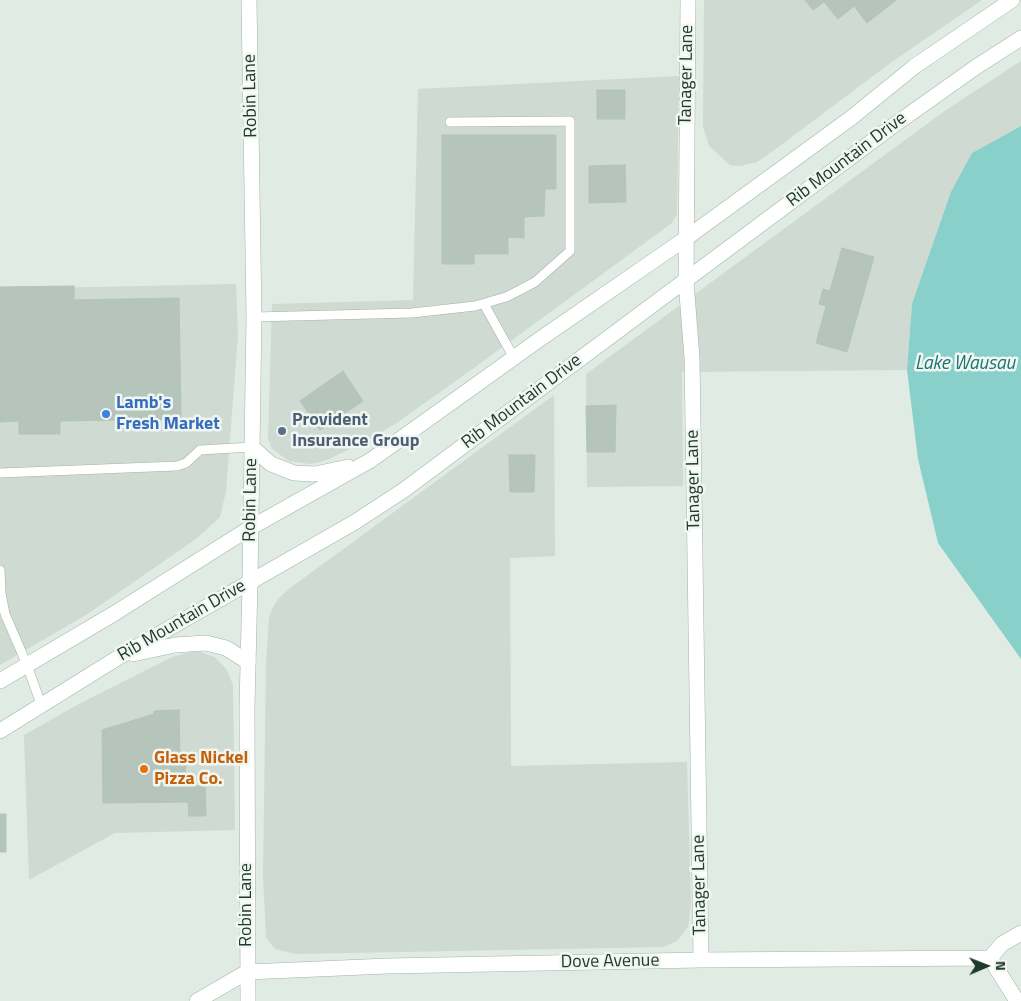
<!DOCTYPE html>
<html>
<head>
<meta charset="utf-8">
<style>
  body { margin:0 }
  #map { position:relative; width:1021px; height:1001px; overflow:hidden; background:#e0ebe3; font-family:"Titillium Web",sans-serif }
  canvas { display:block }
  .north { position:absolute; left:961px; top:941px; width:50px; height:50px; -webkit-text-stroke:4px #f0f7f2; paint-order:stroke; rotate:89deg; font-size:14px; font-weight:700; line-height:20px; text-align:center; color:#213a2e }
  .north::after { content:''; display:block; margin:auto; width:18px; height:22px; background:#213a2e; clip-path:polygon(50% 0,100% 100%,50% 72%,0 100%) }
</style>
</head>
<body>
<div id="map">
<canvas width="1021" height="1001"></canvas>
<div class="north">N</div>
</div>
<script>
const ctx = document.querySelector('canvas').getContext('2d');
ctx.lineJoin = 'round';
function fill(path, color) { ctx.fillStyle = color; ctx.fill(path, 'evenodd'); }
const toPath = rows => new Path2D(rows.map(r => 'M' + r).join(''));
function stroke(path, color, width, dash) { ctx.strokeStyle = color; ctx.lineWidth = width; ctx.lineCap = dash ? 'butt' : 'round'; ctx.setLineDash(dash || []); ctx.stroke(path); }
function write(font, color, halo, rows, align = 'center') {
  ctx.font = font + ' "Titillium Web",sans-serif'; ctx.lineWidth = 5; ctx.setLineDash([]); ctx.textBaseline = 'middle'; ctx.strokeStyle = halo; ctx.fillStyle = color; for (const [text, x, y, turn = 0] of rows) {
    ctx.save(); ctx.translate(x, y); ctx.rotate((+turn || 0) * Math.PI / 180); ctx.textAlign = isNaN(turn) ? turn : align; if (halo) ctx.strokeText(text, 0, 0); ctx.fillText(text, 0, 0); ctx.restore();
  }
}
fill(toPath([
  [704,0,982,0,889,64,777,148,757,162,740,166,730,165,709,146,703,126],
  [1021,61,1021,126,972,153,912,304,907,370,682,372,683,486,587,487,586,374,946,110],
  [679,76,677,214,672,223,474,368,398,422,370,439,327,460,310,464,289,461,272,449,268,438,272,304,413,300,418,89],
  [236,284,238,335,226,491,220,517,196,539,86,615,0,665,0,289],
  [554,395,555,556,510,558,511,766,687,762,691,905,688,927,677,941,663,947,296,954,275,949,266,937,263,876,266,663,269,619,272,609,278,599,290,588],
  [190,652,200,652,215,657,227,670,233,685,235,830,115,833,29,880,24,735,77,705,172,657]
]), '#cedad2');
fill(toPath([
  [1021,126,1021,659,938,543,918,459,907,370,912,304,951,192,972,153]
]), '#89cfca');
const building = toPath([
  [805,0,896,0,867,23,854,6,838,19,824,2,813,10,805,0],
  [597,90,625,90,625,119,597,119,597,90],
  [442,135,556,135,556,189,545,189,544,216,524,217,524,238,508,237,508,254,474,254,474,264,442,264,442,135],
  [625,165,626,202,589,203,589,166,625,165],
  [842,248,874,257,847,352,816,343,826,306,819,304,823,289,830,291,842,248],
  [74,286,74,300,179,298,181,419,60,421,60,434,19,434,19,421,0,422,0,287,74,286],
  [343,371,363,401,320,430,300,401,343,371],
  [616,405,615,452,587,452,586,406,616,405],
  [509,455,535,455,534,492,510,492,509,455],
  [179,710,180,760,186,760,185,779,188,779,189,786,205,786,206,816,189,816,188,802,103,803,102,730,154,714,154,711,179,710],
  [0,814,6,814,6,852,0,852,0,814]
]);
fill(building, '#b5c5bc');
stroke(building, '#b3c4b9', 1);
const lane = toPath([
  [484,304,514,358],
  [254,317,412,313,475,306,506,297,520,290,535,282,570,251,570,121,450,122],
  [0,473,177,466,186,463,200,450,252,447],
  [0,570,1,593,5,614,27,665,42,707]
]);
const street = toPath([
  [688,0,686,281,692,358,701,960],
  [990,958,1017,1001],
  [197,1001,247,972,388,966,701,960,990,958,1002,944,1021,933],
  [248,1001,247,707,250,583]
]);
const secondary = toPath([
  [249,0,254,317,250,583],
  [252,447,271,464,294,473,315,474,348,467],
  [133,654,175,645,206,643,226,648,248,662],
  [0,681,115,613,250,528,371,460,540,339,685,239,851,118,915,66,1012,0],
  [0,731,119,657,355,522,404,490,890,128,976,67,1021,38]
]);
stroke(lane, '#a3b2a9', 10);
stroke(street, '#a3b2a9', 16);
stroke(secondary, '#9fb6a9', 16);
stroke(lane, '#fff', 9);
stroke(street, '#fff', 15);
stroke(secondary, '#fff', 15);
for (const [x, y, r, color] of [
  [106,414,5,"#3f7fe0"],
  [282,431,5,"#5c6f8a"],
  [144,769,5,"#e8710a"]
]) { const dot = new Path2D(); dot.arc(x, y, r, 0, 2 * Math.PI); ctx.fillStyle = color; ctx.fill(dot); stroke(dot, '#f0f7f2', 2); }
write('18px', '#213a2e', '#f0f7f2', [
  ["Tanager Lane",687,75,-89],
  ["Robin Lane",251,96,-91],
  ["Rib Mountain Drive",847,160,-37],
  ["Rib Mountain Drive",522,402,-37],
  ["Tanager Lane",694,480,-91],
  ["Robin Lane",251,500,-89],
  ["Rib Mountain Drive",182,621,-30],
  ["Tanager Lane",700,885,-91],
  ["Robin Lane",247,905,-90],
  ["Dove Avenue",610,962,-1]
]);
write('bold 18px', '#366cbe', '#f0f7f2', [
  ["Lamb's",116,404],
  ["Fresh Market",116,425]
], 'left');
write('bold 18px', '#4e5e75', '#f0f7f2', [
  ["Provident",292,421],
  ["Insurance Group",292,442]
], 'left');
write('bold 18px', '#c56008', '#f0f7f2', [
  ["Glass Nickel",154,759],
  ["Pizza Co.",154,780]
], 'left');
write('italic 19px', '#1d7470', '#f0f7f2', [
  ["Lake Wausau",965,364]
]);
</script>
</body>
</html>
